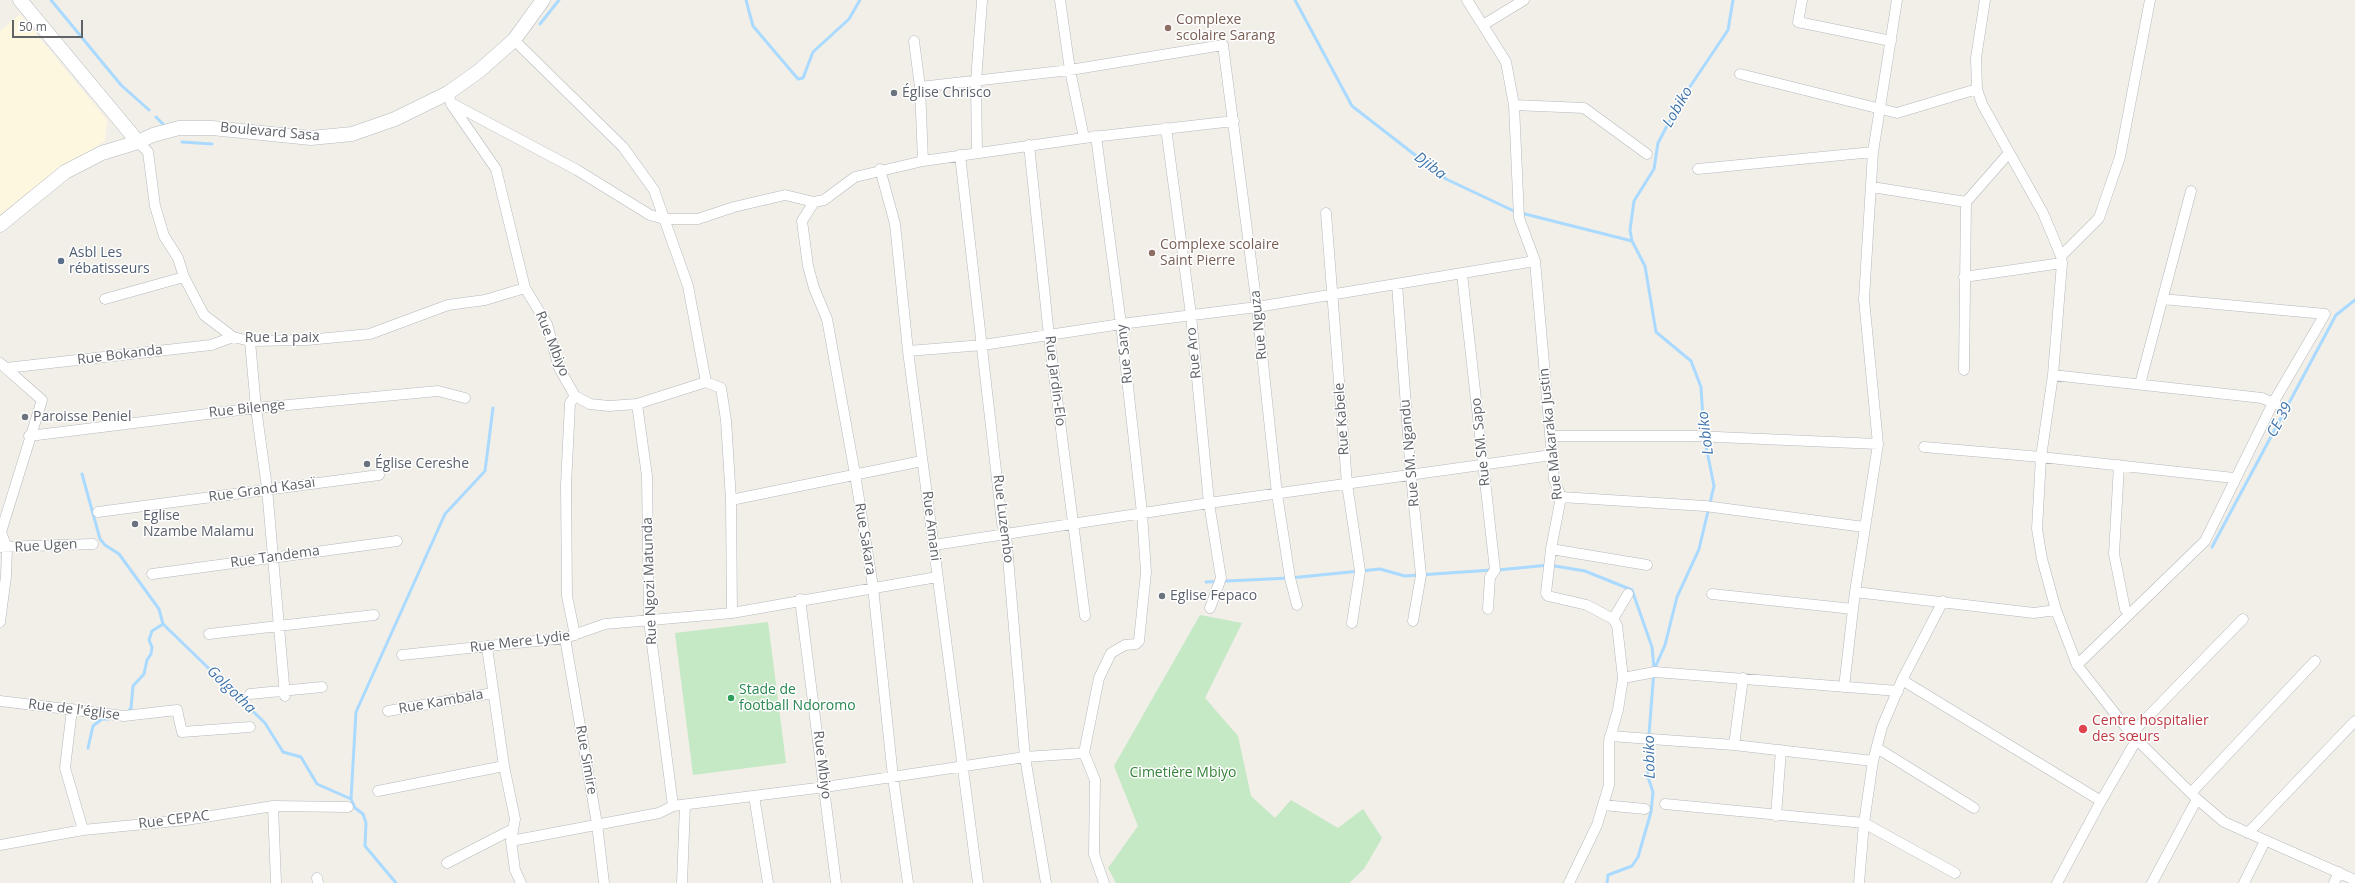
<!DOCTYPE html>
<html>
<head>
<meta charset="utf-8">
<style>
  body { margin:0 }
  #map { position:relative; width:2355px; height:883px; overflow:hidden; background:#f1efe8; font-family:"Open Sans",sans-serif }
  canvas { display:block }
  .scale { position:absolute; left:12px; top:20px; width:71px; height:18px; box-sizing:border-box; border:2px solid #5f6368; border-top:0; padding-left:5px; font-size:12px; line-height:14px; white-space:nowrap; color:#5f6368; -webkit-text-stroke:3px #fff; paint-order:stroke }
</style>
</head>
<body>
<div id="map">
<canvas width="2355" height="883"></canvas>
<div class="scale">50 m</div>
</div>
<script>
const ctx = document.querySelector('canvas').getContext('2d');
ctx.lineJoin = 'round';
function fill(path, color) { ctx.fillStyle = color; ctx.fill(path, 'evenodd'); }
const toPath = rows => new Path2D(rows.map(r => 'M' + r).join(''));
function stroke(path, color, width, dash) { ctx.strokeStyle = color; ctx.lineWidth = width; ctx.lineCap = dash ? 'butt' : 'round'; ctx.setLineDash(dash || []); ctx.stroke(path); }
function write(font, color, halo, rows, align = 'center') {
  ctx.font = font + ' "Open Sans",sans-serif'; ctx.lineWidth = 3; ctx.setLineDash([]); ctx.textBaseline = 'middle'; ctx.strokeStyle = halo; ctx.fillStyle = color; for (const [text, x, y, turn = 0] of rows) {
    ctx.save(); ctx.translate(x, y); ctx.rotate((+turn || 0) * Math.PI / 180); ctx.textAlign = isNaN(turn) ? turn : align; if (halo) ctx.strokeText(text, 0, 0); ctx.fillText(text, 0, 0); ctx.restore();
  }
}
fill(toPath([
  [20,14,107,120,105,141,57,173,0,221,0,31]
]), '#fef7e0');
fill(toPath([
  [1200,615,1242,623,1205,698,1238,736,1251,796,1275,818,1291,800,1338,828,1363,809,1382,838,1364,869,1349,883,1116,883,1108,868,1138,826,1114,766],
  [768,622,786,763,693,775,675,633]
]), '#c5e8c5');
stroke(toPath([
  [51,0,121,85,149,110],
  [746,0,753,26,798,79,803,78,813,52,849,19,860,0],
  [1295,0,1352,106,1446,179,1516,212],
  [540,24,559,0],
  [156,117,163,124],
  [182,142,212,144],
  [1521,213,1632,241],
  [82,474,100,539,105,545,119,554,159,609,163,624,265,723,283,752,301,757,317,784,351,799,355,808,363,814,366,823,365,846,396,883],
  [2212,547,2336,315,2355,300],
  [1498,570,1549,565,1585,571,1632,590,1652,647,1654,668],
  [1206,582,1290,578,1380,569,1405,576,1492,570],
  [127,713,131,708,133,686,144,674,147,660,151,654,152,647,149,640,152,631,163,624],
  [88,748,93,726,102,719,109,719],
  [351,799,356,712,445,514,485,471,493,408],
  [1607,883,1608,875,1632,866,1638,857,1651,812,1653,792,1648,777,1647,760,1654,670,1665,645,1677,597,1699,549,1714,486,1704,436,1701,387,1691,361,1656,332,1645,266,1632,241,1630,230,1634,201,1654,169,1658,143,1679,103,1728,30,1733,0]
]), '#aadaff', 3);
const street = toPath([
  [1060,0,1070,70,1084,138],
  [1467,0,1506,62,1514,105,1519,218,1535,261,1554,479,1561,497,1551,549,1546,593,1548,596,1587,605,1613,619,1617,625,1623,678,1618,710,1609,741,1609,785,1597,825,1569,883],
  [1802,0,1798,22,1891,41],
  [1985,0,1976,58,1977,89,1982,104,2043,213,2061,256,2062,263,2053,375,2041,457,2037,529,2042,559,2056,610,2077,665,2131,734,2197,799,2224,822,2355,880],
  [1483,25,1524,0],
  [514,40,623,147,654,190,688,286,706,382,721,388,726,420,731,500,732,613],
  [914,41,920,87,923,161],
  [1740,74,1897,113,1977,89],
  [920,87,1070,70,1223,45,1257,307,1277,494,1290,578,1297,605],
  [448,93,451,103,577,170,650,215,664,219,698,219,734,207,785,195,814,202,824,200,855,177,923,161,1084,138,1234,121],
  [451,104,496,169,525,288,547,324,559,368,575,396,590,404,609,406,637,404,706,382],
  [1514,105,1584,108,1647,154],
  [1166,128,1191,315,1209,503,1221,578,1210,608],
  [1096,136,1121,324,1142,513,1146,572,1139,641,1136,644,1125,645,1111,653,1099,678,1084,753,1095,780,1094,854,1104,883],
  [138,142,148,152,155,206,164,236,178,258,184,277,204,315,233,337,250,341,307,340,370,334,448,305,485,300,525,288],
  [1029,145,1049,336,1085,616],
  [977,153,976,81,982,1],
  [960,155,1002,523,1006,534,1025,757,1046,883],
  [880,169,895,224,908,351,978,883],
  [1698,169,1873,152],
  [1872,187,1966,202],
  [814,202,802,221,808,266,814,288,827,319,855,474,873,587,893,777,908,883],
  [1326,213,1347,484,1360,571,1352,623],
  [2061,256,2099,218,2120,157,2150,0],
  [1462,274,1495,570,1490,577,1488,609],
  [1964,277,2062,263],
  [1397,284,1411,475,1421,575,1413,621],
  [105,299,184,277],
  [250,341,256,408,267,488,285,696],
  [908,351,983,345,1121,324,1257,307,1535,261],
  [0,363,42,400,1,532,7,548,6,576,0,622],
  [6,368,211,345,233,337],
  [1964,370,1966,202,2009,153],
  [2053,375,2262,398,2276,404],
  [2140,384,2191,191],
  [575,396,570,403,566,485,567,596,575,635],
  [637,404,647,476,649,621,673,806],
  [29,436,256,408,438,391,465,398],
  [1550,436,1694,436,1878,444],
  [1924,447,2041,457,2234,478],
  [2119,465,2114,554,2125,609,2129,614],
  [1561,497,1705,506,1864,527],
  [731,500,922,461],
  [98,512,379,475],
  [934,545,1209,503,1552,455],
  [0,547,93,544],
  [1551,549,1647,565],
  [152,574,397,541],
  [1855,592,2034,613,2056,610],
  [1712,594,1853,609],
  [800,599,836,883],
  [1613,619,1628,594],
  [209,634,374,615],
  [565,638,597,824,604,883],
  [487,647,504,766,515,819,511,841,515,870,521,883],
  [402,655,565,638,605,624,732,613,937,577],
  [2077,665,2205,541,2273,403,2325,314,2162,299],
  [1623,678,1655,672,1898,691],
  [1902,680,2101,801],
  [1844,687,1855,592,1878,444,1864,299,1873,152,1897,0],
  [250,694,322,687],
  [0,701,124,716,177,710,182,732,250,727],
  [72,709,65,768,83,830],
  [388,711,493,693],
  [2131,734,2243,619],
  [1610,736,1734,745,1873,761],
  [1734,745,1743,678],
  [1877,748,1974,808],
  [378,791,504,766],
  [2191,793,2315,661],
  [754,796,768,883],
  [1665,804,1864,823,1955,873],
  [1603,805,1645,809],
  [273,806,276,883],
  [1776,816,1781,750],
  [2248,833,2355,721],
  [511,841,659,813,673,806,825,787,1025,757,1084,753],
  [0,845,83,830,186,820,273,806,348,807],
  [447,863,513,829],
  [317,878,318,883],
  [682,883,685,805],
  [1859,883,1864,823,1873,761,1882,727,1902,680,1943,601],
  [2057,883,2101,801,2137,739],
  [2152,883,2197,799],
  [2244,883,2265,841],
  [2334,883,2339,872]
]);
const secondary = toPath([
  [20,0,138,142],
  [0,225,65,172,102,153,138,142,153,135,179,128,212,128,311,138,352,134,395,119,448,93,479,71,514,40,543,0]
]);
stroke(street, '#b5b8bc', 11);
stroke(secondary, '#b6babf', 15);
stroke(street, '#fff', 10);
stroke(secondary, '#fff', 14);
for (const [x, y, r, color] of [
  [1168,28,4,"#8d6e63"],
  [894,93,4,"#6b7280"],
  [1152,253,4,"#8d6e63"],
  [61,261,4,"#5c6f8a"],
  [25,417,4,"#6b7280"],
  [367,464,4,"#6b7280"],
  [135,524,4,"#6b7280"],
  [1162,596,4,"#6b7280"],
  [731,698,4,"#2e9e5b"],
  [2083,729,5,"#e0444e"]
]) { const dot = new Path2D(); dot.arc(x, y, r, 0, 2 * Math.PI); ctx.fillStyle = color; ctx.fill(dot); stroke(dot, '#fff', 1.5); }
write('14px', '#785e54', '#fff', [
  ["Complexe",1176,20],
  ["scolaire Sarang",1176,36],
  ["Complexe scolaire",1160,245],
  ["Saint Pierre",1160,261]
], 'left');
write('14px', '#5b616d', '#fff', [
  ["Église Chrisco",902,93],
  ["Paroisse Peniel",33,417],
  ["Église Cereshe",375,464],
  ["Eglise",143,516],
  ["Nzambe Malamu",143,532],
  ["Eglise Fepaco",1170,596]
], 'left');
write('14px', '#5f6368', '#fff', [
  ["Boulevard Sasa",270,132,5],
  ["Rue Nguza",1259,325,-96],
  ["Rue La paix",282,338],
  ["Rue Mbiyo",552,344,68],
  ["Rue Aro",1194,353,-96],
  ["Rue Sany",1125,354,-96],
  ["Rue Bokanda",120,355,-7],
  ["Rue Jardin-Elo",1055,381,83],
  ["Rue Bilenge",247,409,-6],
  ["Rue Kabele",1342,419,-94],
  ["Rue Makaraka Justin",1551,434,-96],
  ["Rue SM. Sapo",1481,442,-96],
  ["Rue SM. Ngandu",1410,453,-95],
  ["Rue Grand Kasaï",262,490,-8],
  ["Rue Luzembo",1003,519,83],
  ["Rue Amani",931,526,83],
  ["Rue Sakara",865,539,81],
  ["Rue Ugen",46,546,-3],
  ["Rue Tandema",275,557,-8],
  ["Rue Ngozi Matunda",650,581,-92],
  ["Rue Mere Lydie",520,642,-7],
  ["Rue Kambala",441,702,-10],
  ["Rue de l'église",74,710,7],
  ["Rue Simire",586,760,80],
  ["Rue Mbiyo",822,765,83],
  ["Rue CEPAC",174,820,-7]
]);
write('14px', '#4e5e75', '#fff', [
  ["Asbl Les",69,253],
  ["rébatisseurs",69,269]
], 'left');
write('14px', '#27864d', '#fff', [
  ["Stade de",739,690],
  ["football Ndoromo",739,706]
], 'left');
write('14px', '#be3a42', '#fff', [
  ["Centre hospitalier",2092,721],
  ["des sœurs",2092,737]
], 'left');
write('14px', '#348238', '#fff', [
  ["Cimetière Mbiyo",1183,773]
]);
write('italic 15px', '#4174aa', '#fff', [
  ["Lobiko",1678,107,-60],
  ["Djiba",1430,166,37],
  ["CE 39",2280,420,-62],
  ["Lobiko",1706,433,-97],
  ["Golgotha",231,690,44],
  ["Lobiko",1650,757,-91]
]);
</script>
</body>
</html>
